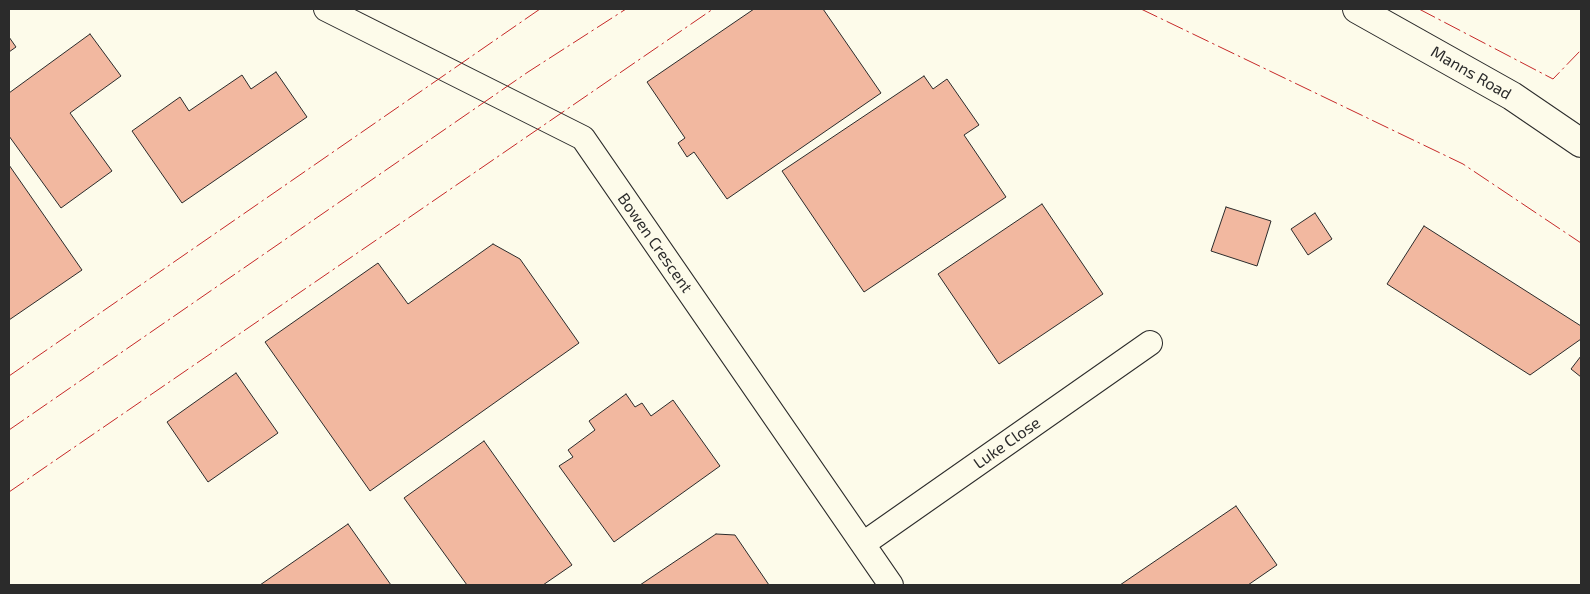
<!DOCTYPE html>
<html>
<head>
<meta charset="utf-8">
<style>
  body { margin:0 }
  #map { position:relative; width:1590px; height:594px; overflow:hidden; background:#fdfbea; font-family:"Exo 2",sans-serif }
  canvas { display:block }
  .frame { position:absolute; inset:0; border:10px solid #2b2b2b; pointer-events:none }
</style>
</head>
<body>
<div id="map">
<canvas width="1590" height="594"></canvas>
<div class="frame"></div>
</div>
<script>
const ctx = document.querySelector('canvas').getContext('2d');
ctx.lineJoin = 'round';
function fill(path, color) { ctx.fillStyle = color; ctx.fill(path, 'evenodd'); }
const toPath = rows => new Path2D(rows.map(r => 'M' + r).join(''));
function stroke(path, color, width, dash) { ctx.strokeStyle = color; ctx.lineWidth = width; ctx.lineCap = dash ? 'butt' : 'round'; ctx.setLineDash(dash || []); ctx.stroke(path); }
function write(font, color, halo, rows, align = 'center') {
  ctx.font = font + ' "Exo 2",sans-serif'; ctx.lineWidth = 4; ctx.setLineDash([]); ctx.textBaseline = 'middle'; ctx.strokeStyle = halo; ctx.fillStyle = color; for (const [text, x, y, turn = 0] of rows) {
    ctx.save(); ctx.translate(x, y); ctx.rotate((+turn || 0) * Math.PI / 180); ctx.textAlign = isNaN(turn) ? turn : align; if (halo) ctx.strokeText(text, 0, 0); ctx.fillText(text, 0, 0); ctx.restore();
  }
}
const building = toPath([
  [754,9,823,9,881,93,727,199,694,152,687,157,678,143,685,138,647,82,754,9],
  [90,34,121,76,70,113,112,171,61,208,9,136,9,93,90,34],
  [9,37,16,47,9,52,9,37],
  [276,72,307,117,182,203,132,131,180,97,189,111,242,75,251,89,276,72],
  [924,76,933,89,947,79,979,125,964,135,1006,197,864,292,782,171,924,76],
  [9,165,82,270,9,320,9,165],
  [1042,204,1103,294,999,364,938,274,1042,204],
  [1226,207,1271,221,1257,266,1211,251,1226,207],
  [1315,213,1332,239,1308,255,1291,229,1315,213],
  [1424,226,1581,326,1581,339,1530,375,1387,284,1424,226],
  [493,244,520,259,579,343,370,491,265,342,378,263,408,304,493,244],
  [1581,356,1581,377,1571,369,1581,356],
  [236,373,278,433,208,482,167,422,236,373],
  [626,394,635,407,642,403,651,416,673,400,720,466,614,542,559,466,573,457,568,450,595,430,589,421,626,394],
  [484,441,572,565,543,585,467,585,404,498,484,441],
  [1236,506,1277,565,1248,585,1120,585,1236,506],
  [348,524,391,585,260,585,348,524],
  [716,534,735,535,769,585,640,585,716,534]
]);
fill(building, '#f2b8a0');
stroke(building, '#2b2b2b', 1);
const minor = toPath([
  [326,9,583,138,891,585],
  [863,544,1150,343]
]);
const primary = toPath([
  [1357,9,1512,96,1581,143]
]);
stroke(minor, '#2b2b2b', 26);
stroke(primary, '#2b2b2b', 30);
stroke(minor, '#fdfbea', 24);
stroke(primary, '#fdfbea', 28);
stroke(toPath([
  [1141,9,1463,164,1581,243],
  [1419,9,1553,79,1581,50],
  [9,376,540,9],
  [9,430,528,72,626,9],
  [9,492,713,9]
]), '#c62828', 1, [18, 4, 2.5, 4]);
write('16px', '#2b2b2b', '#fdfbea', [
  ["Manns Road",1471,73,30],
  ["Bowen Crescent",655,243,55],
  ["Luke Close",1007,443,-35]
]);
</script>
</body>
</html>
